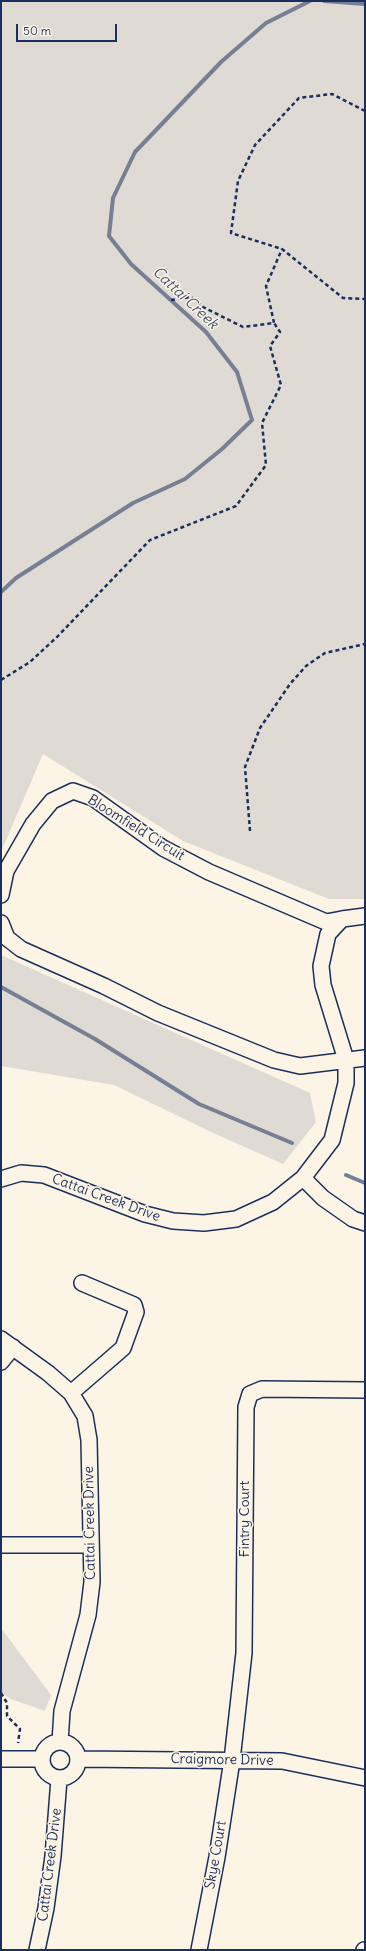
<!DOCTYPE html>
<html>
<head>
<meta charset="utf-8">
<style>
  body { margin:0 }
  #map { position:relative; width:366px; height:1951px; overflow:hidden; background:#fcf5e5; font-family:Delius,sans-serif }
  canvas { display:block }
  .frame { position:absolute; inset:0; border:2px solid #1b2f5e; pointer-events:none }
  .scale { position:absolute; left:16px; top:24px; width:101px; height:18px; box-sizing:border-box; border:2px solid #1b2f5e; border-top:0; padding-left:5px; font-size:12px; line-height:14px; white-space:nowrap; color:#1b2f5e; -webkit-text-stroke:3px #fcf5e5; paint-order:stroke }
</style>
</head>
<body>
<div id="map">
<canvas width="366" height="1951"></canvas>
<div class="frame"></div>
<div class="scale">50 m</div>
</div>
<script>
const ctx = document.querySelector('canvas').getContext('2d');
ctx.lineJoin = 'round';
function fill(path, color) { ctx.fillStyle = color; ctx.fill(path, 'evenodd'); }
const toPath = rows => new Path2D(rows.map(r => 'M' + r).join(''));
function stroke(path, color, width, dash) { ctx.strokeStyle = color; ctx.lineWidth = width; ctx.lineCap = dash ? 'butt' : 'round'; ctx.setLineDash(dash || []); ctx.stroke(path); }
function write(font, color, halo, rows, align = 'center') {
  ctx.font = font + ' Delius,sans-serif'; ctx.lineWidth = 3; ctx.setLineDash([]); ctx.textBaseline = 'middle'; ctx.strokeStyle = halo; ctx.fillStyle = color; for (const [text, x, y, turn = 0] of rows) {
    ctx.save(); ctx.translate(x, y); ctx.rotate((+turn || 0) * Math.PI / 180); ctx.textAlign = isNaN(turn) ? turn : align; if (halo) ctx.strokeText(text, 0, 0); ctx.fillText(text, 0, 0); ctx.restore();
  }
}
fill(toPath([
  [1,1,365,1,365,899,329,899,183,841,43,754,1,852],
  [1,955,310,1093,316,1122,283,1164,211,1132,114,1085,1,1066],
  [1,1628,51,1695,45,1711,11,1699,1,1693]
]), '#dfdbd4');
stroke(toPath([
  [324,1,365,4],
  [1,592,16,578,133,503,185,479,222,449,252,420,237,372,206,332,131,264,109,236,113,198,135,152,221,62,266,23,310,1],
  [1,987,95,1039,199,1104,292,1143],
  [346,1175,365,1183]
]), '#767f94', 4);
const minor = toPath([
  [1,895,6,871,33,824,52,801,73,791,93,798,163,848,209,872,326,922,342,919],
  [1,923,7,938,21,949,104,986,158,1013,274,1060,300,1066,365,1058],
  [303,1178,323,1198,353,1219,365,1223],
  [1,1179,21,1173,44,1175,145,1214,173,1221,204,1223,236,1219,273,1202,303,1178,332,1140,346,1083,346,1060,323,985,321,966,328,934,342,919,365,916],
  [1,1339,48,1373,71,1393,85,1416,89,1440,92,1582,88,1615,62,1711,60,1742],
  [1,1362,13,1347],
  [71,1393,123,1348,136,1312,134,1305,82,1283],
  [1,1545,91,1545],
  '42 1760a18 18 0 1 1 36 0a18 18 0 1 1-36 0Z',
  [1,1759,42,1759],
  [78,1759,282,1761,365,1778],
  [37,1950,46,1908,53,1856,59,1779],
  [199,1950,217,1857,232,1760,244,1653,246,1407,250,1394,262,1389,365,1390],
  [364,1950,365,1950]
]);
stroke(minor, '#1b2f5e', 18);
stroke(toPath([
  [365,111,332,94,299,98,255,145,238,181,231,233,282,249,343,298,365,299],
  [171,300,191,297,203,307,243,327,274,323,266,286,282,249],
  [1,680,30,662,57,637,150,540,236,506,266,465,262,423,281,385,270,346,280,332,274,323],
  [250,831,245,767,260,728,290,684,306,666,325,653,365,644],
  [1,1693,7,1703,7,1716,20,1729,18,1743]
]), '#1b2f5e', 2.5, [4, 3]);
stroke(minor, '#fcf5e5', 15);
write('14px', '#1b2f5e', '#fcf5e5', [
  ["Bloomfield Circuit",136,828,32],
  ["Cattai Creek Drive",106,1198,20],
  ["Fintry Court",245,1519,-90],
  ["Cattai Creek Drive",90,1523,-91],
  ["Craigmore Drive",222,1760,1],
  ["Skye Court",216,1855,-80],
  ["Cattai Creek Drive",50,1865,-83]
]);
write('italic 15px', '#485779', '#fcf5e5', [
  ["Cattai Creek",185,298,43]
]);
</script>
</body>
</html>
